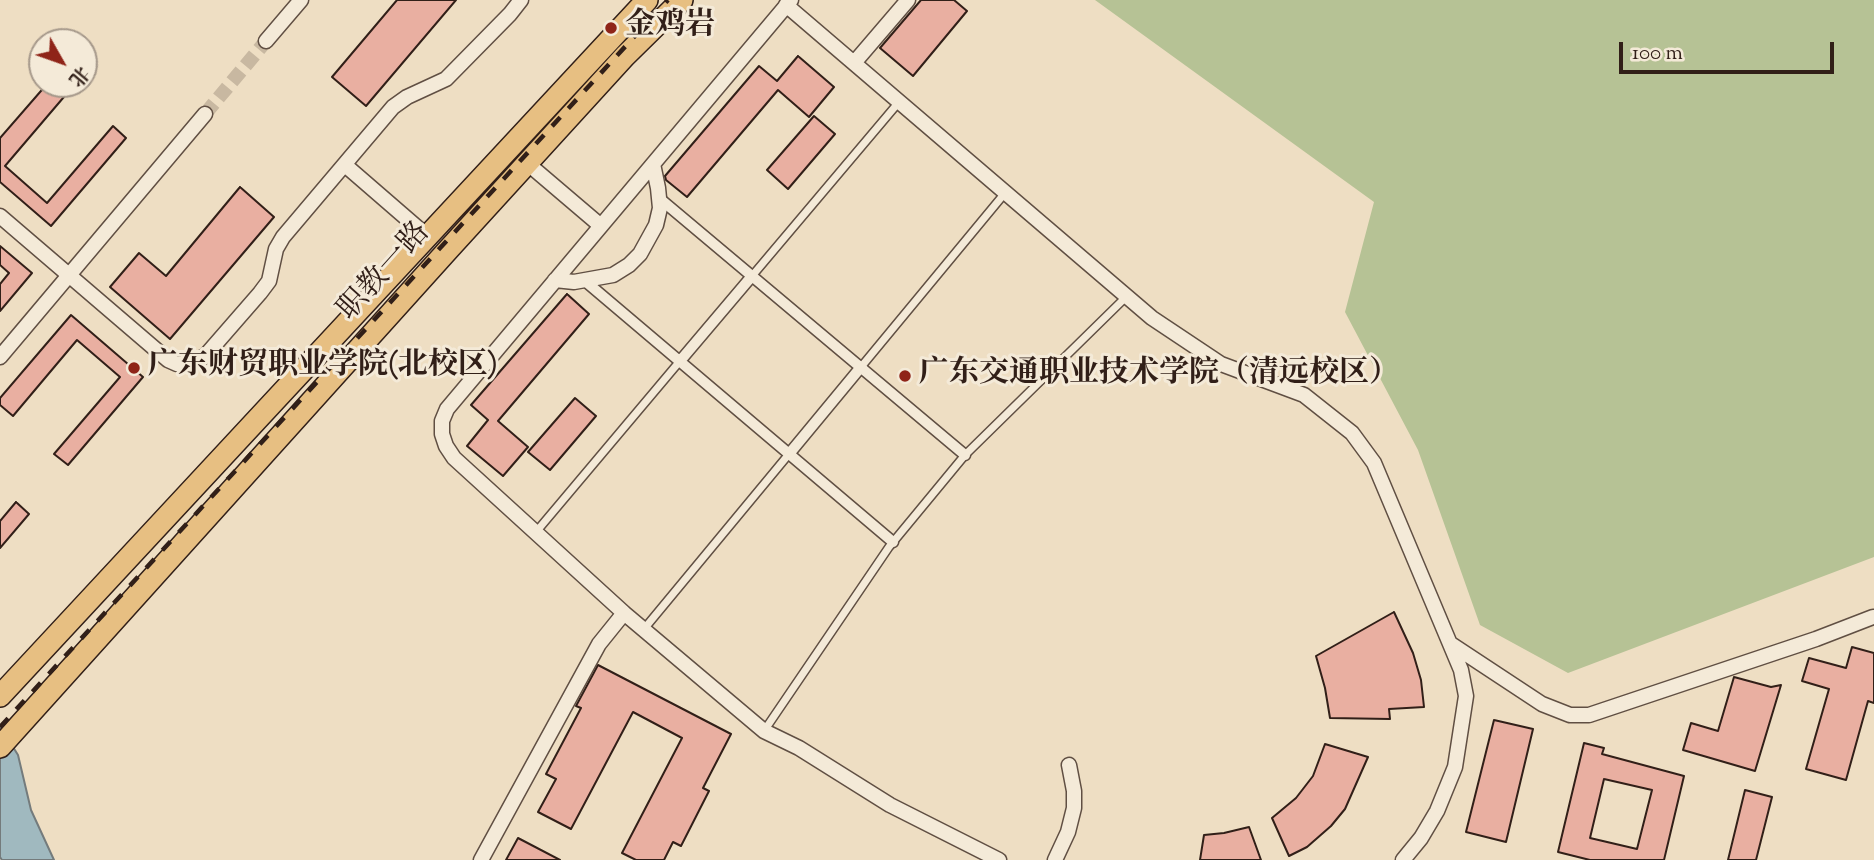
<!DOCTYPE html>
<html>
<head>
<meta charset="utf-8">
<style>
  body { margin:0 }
  #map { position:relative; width:1874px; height:860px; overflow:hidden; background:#eedec3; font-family:"Sorts Mill Goudy","Noto Serif SC",serif }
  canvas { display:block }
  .north { position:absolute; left:28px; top:28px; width:70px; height:70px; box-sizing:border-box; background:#f4ead8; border:2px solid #a6998b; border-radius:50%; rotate:130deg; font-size:19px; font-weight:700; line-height:28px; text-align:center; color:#311f18 }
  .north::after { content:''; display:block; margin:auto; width:24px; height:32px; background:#8f2418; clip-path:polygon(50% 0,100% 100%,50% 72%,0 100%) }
  .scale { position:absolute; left:1619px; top:42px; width:215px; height:32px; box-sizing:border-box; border:4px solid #311f18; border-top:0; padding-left:9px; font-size:21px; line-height:24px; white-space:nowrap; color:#311f18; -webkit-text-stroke:5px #f4ead8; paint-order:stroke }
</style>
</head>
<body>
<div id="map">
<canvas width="1874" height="860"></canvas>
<div class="north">北</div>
<div class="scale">100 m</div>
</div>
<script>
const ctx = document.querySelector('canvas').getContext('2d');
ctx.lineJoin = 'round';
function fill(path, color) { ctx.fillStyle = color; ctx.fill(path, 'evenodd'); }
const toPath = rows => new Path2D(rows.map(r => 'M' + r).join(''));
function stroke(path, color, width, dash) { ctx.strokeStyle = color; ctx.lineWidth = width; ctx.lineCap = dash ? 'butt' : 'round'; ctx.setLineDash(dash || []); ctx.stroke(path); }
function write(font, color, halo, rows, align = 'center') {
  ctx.font = font + ' "Sorts Mill Goudy","Noto Serif SC",serif'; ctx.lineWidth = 6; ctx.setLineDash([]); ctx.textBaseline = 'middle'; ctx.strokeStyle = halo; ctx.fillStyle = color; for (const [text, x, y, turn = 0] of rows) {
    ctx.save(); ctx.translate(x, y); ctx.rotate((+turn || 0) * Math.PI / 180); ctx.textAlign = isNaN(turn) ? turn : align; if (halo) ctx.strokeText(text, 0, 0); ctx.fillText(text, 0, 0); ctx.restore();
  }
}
fill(toPath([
  [1095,0,1874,0,1874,557,1568,673,1480,625,1418,450,1345,312,1374,202]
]), '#b6c295');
const water = toPath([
  [0,726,18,755,31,810,54,860,2,860,0,857,0,726]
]);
fill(water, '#a0b9bf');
stroke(water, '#747b7c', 2);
const building = toPath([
  [397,0,456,0,366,106,332,77,397,0],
  [921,0,954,0,967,11,913,76,880,48,921,0],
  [798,56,834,87,809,117,778,90,687,197,666,180,665,176,759,66,777,81,798,56],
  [47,84,61,84,69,91,5,166,47,203,113,126,126,138,51,226,0,182,0,138,47,84],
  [814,116,835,134,788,189,767,170,814,116],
  [240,187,274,217,170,339,110,287,139,253,166,276,240,187],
  [0,246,32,273,0,311,0,284,9,273,0,265,0,246],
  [567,294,589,314,498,421,528,447,503,476,467,446,488,420,471,405,567,294],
  [71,315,143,377,68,465,54,454,120,377,77,340,13,416,0,405,0,398,71,315],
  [575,398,596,416,550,470,528,452,575,398],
  [16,502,29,514,0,548,0,521,16,502],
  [1394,612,1413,653,1421,680,1424,707,1389,709,1390,719,1330,718,1325,688,1316,656,1394,612],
  [1852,647,1874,653,1874,703,1868,701,1846,780,1806,769,1829,689,1802,681,1809,658,1846,668,1852,647],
  [598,665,731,734,703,788,709,791,681,846,673,842,664,860,636,860,622,853,682,738,633,712,571,829,538,812,556,779,546,774,581,708,576,706,598,665],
  [1734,677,1771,687,1781,685,1755,771,1683,750,1691,723,1718,731,1734,677],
  [1494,720,1533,729,1506,842,1466,832,1494,720],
  [1584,743,1604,748,1602,754,1684,776,1664,860,1590,860,1558,852,1584,743],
  [1604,779,1652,790,1637,849,1590,838,1604,779],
  [1325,744,1368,757,1345,809,1331,826,1307,847,1289,856,1272,818,1296,798,1313,776,1325,744],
  [1745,790,1772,797,1756,860,1728,860,1745,790],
  [1249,827,1261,860,1200,860,1204,835,1224,833,1249,827],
  [518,838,560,860,506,860,518,838]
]);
fill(building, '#e9afa1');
stroke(building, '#311f18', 2);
stroke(toPath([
  [205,114,266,41]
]), '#c8b8a1', 14, [14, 7]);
const service = toPath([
  [752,276,899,102],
  [861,367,1005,193],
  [536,532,680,361],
  [644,629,789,454],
  [764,731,889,547,965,455,1126,297]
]);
const pedestrian = toPath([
  [659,198,965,455],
  [585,281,893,542],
  [680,361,752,276],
  [789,454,861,367]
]);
const minor = toPath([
  [791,0,447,409,442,421,442,434,446,446,454,458,624,613,764,731,799,748,890,805,999,860],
  [786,5,1152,318,1221,364,1304,395,1352,433,1374,463,1461,670,1466,696,1455,767,1437,811,1421,838,1403,860],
  [266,41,301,0],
  [854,63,908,0],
  [527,163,601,226],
  [345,165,427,236],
  [0,216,168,360,177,364,196,362,206,355,260,293,269,281,276,249,283,237,393,107,407,97,446,79,510,14,521,0],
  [555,280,574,282,613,275,629,265,640,254,656,225,660,208,658,188,653,164],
  [0,357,205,114],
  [1451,644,1542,704,1570,715,1589,715,1816,639,1873,617],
  [481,860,599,644,624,613],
  [1055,860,1068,832,1074,808,1074,791,1069,765]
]);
const primary = toPath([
  [0,696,647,0],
  [0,747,447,251,625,56,682,0]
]);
stroke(service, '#604f43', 10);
stroke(pedestrian, '#604f43', 13);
stroke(minor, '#604f43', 17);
stroke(primary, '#311f18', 24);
stroke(service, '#f4ead8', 7);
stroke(pedestrian, '#f4ead8', 10);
stroke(minor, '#f4ead8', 14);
stroke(primary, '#e7bf82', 21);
stroke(toPath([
  [0,727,668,0]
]), '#311f18', 4.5, [12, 12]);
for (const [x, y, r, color] of [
  [611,28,7,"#8f2418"],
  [134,368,7,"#8f2418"],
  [905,376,7,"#8f2418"]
]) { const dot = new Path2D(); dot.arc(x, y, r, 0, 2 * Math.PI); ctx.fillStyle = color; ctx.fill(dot); stroke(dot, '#f4ead8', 2.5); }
write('bold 30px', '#311f18', '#f4ead8', [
  ["金鸡岩",625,28],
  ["广东财贸职业学院(北校区)",148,368],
  ["广东交通职业技术学院（清远校区）",919,376]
], 'left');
write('30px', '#311f18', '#f4ead8', [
  ["职教一路",386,273,-48]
]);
</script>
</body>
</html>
